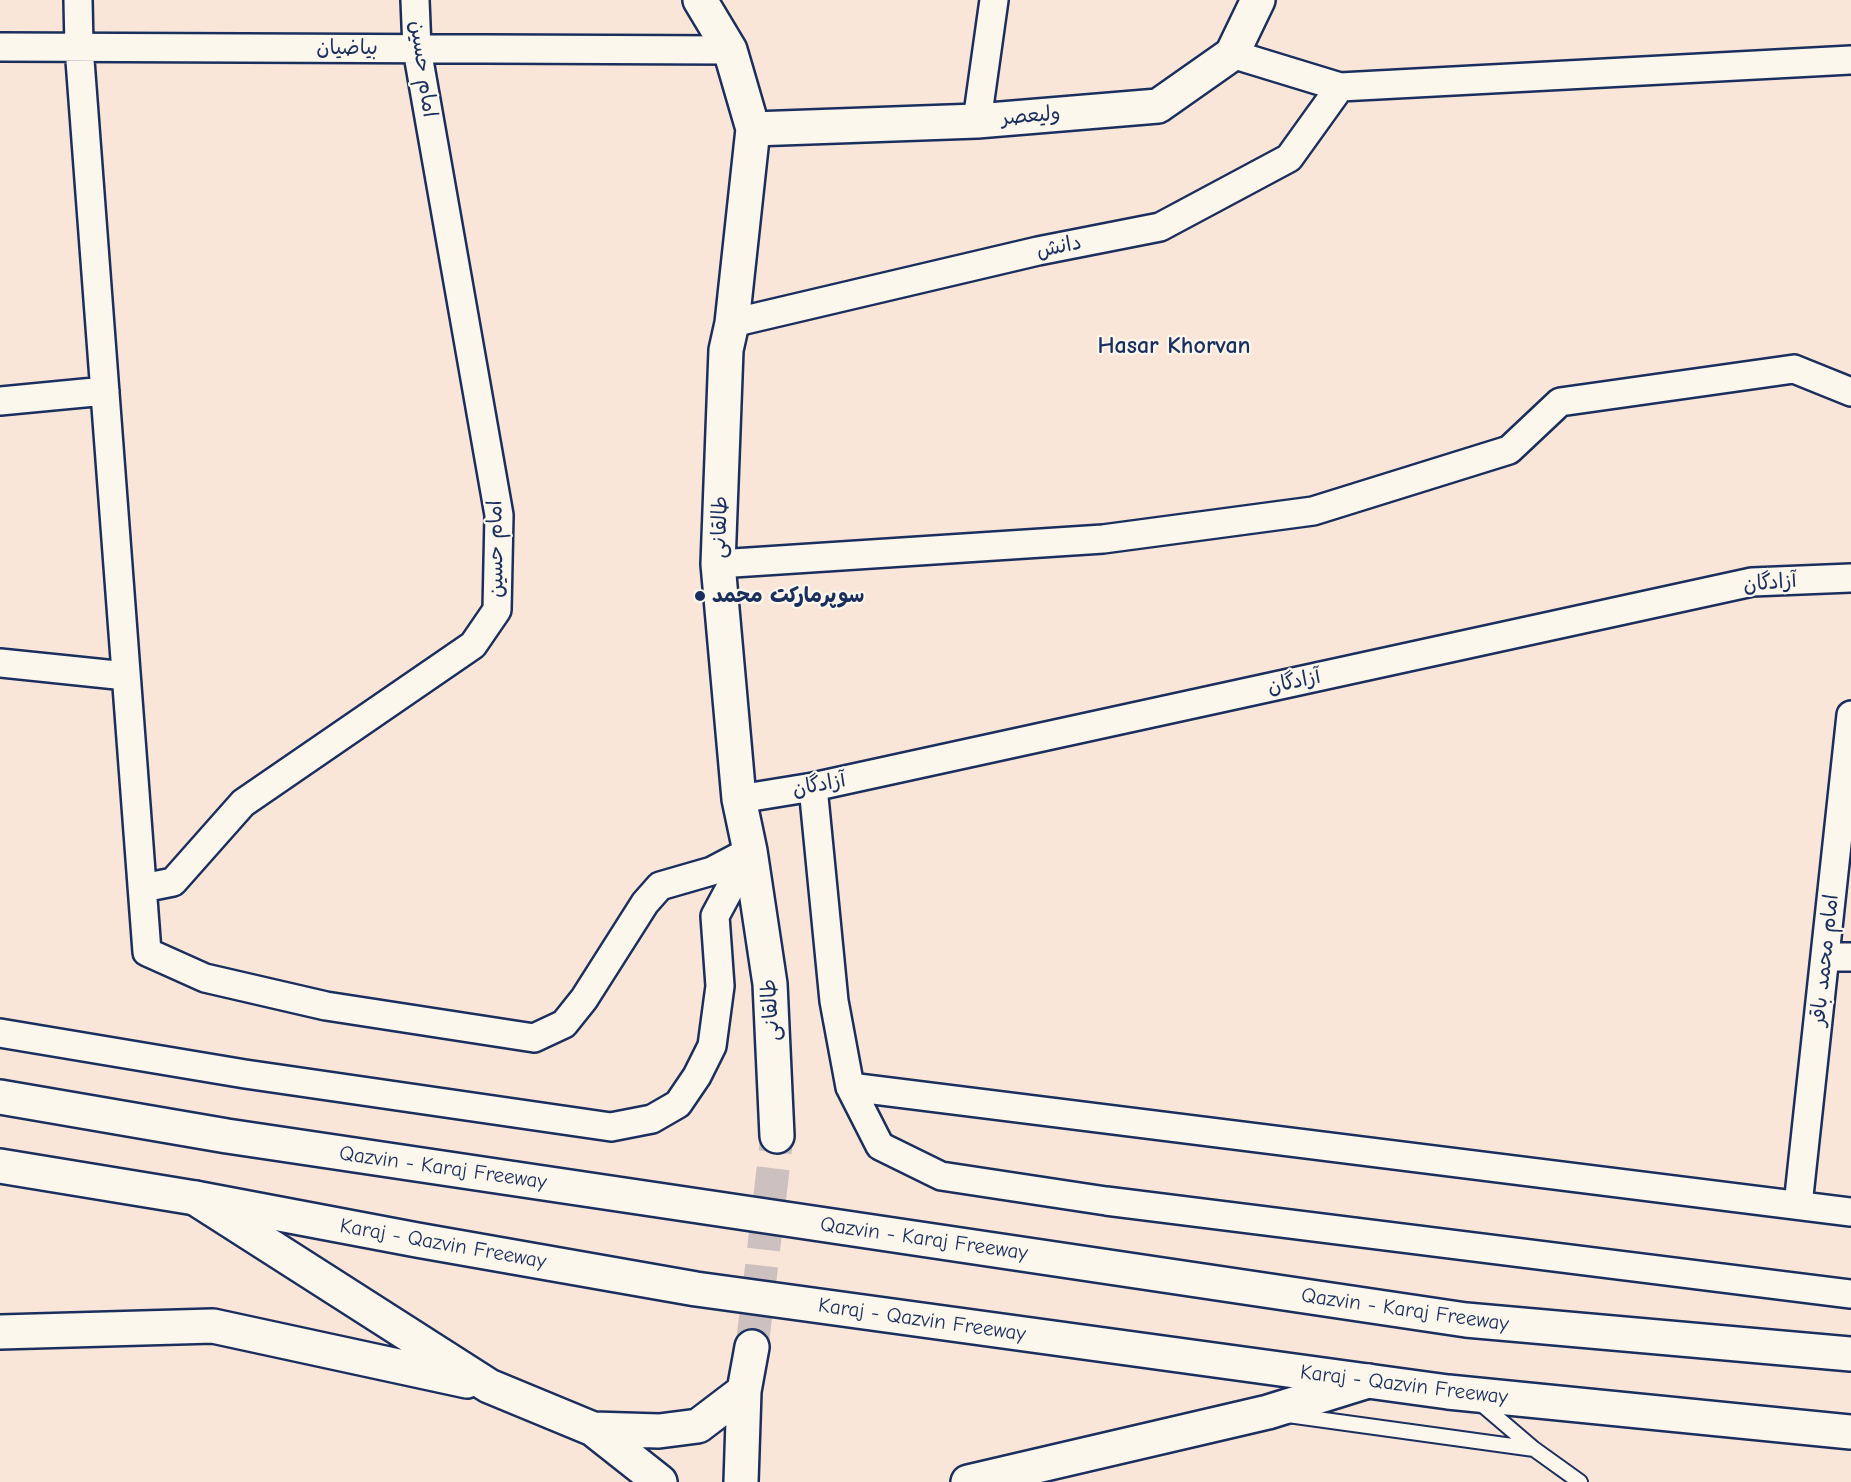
<!DOCTYPE html>
<html>
<head>
<meta charset="utf-8">
<style>
  body { margin:0 }
  canvas { display:block; background:#fae6d8 }
</style>
</head>
<body>
<canvas width="1851" height="1482"></canvas>
<script>
const ctx = document.querySelector('canvas').getContext('2d');
ctx.lineJoin = 'round';
const toPath = rows => new Path2D(rows.map(r => 'M' + r).join(''));
function stroke(path, color, width, dash) { ctx.strokeStyle = color; ctx.lineWidth = width; ctx.lineCap = dash ? 'butt' : 'round'; ctx.setLineDash(dash || []); ctx.stroke(path); }
function write(font, color, halo, rows, align = 'center') {
  ctx.font = font + ' "Comic Neue","Playpen Sans Arabic",sans-serif'; ctx.lineWidth = 4.5; ctx.setLineDash([]); ctx.textBaseline = 'middle'; ctx.strokeStyle = halo; ctx.fillStyle = color; for (const [text, x, y, turn = 0] of rows) {
    ctx.save(); ctx.translate(x, y); ctx.rotate((+turn || 0) * Math.PI / 180); ctx.textAlign = isNaN(turn) ? turn : align; if (halo) ctx.strokeText(text, 0, 0); ctx.fillText(text, 0, 0); ctx.restore();
  }
}
stroke(toPath([
  [752,1347,777,1136]
]), '#cdc1c0', 33, [33, 16]);
const service = toPath([
  [1479,1402,1534,1449,1580,1482],
  [1288,1415,1534,1449]
]);
const minor = toPath([
  [78,0,79,47,147,952,205,978,326,1006,534,1038,564,1024,584,999,645,903,660,886,712,871,750,851],
  [0,47,730,50],
  [1232,54,1340,87,1851,60],
  [977,121,994,0],
  [732,323,1038,251,1160,227,1289,158,1340,87],
  [0,401,105,391],
  [718,564,1103,539,1313,511,1509,450,1560,402,1794,369,1851,392],
  [0,663,126,676],
  [813,787,834,1001,850,1087,880,1146,941,1176,1106,1201,1851,1294],
  [739,799,813,787,1752,582,1851,578],
  [143,888,173,882,243,803,473,645,497,610,499,515,417,49,415,0],
  [1825,957,1851,957],
  [0,1033,245,1074,611,1127,652,1119,678,1104,697,1076,712,1046,720,986,715,916,750,851],
  [850,1087,1851,1212],
  [1798,1205,1851,715]
]);
const tertiary = toPath([
  [753,129,977,121,1158,106,1232,54,1258,0]
]);
const secondary = toPath([
  [700,0,730,50,753,129,732,323,726,350,718,564,739,799,750,851,770,984,777,1136],
  [195,1198,489,1386,593,1429,660,1482],
  [0,1332,213,1326,467,1381],
  [593,1429,659,1431,698,1426,744,1391],
  [741,1482,744,1391,752,1347],
  [968,1482,1268,1412,1368,1381]
]);
const motorway = toPath([
  [0,1097,227,1136,1466,1320,1851,1354],
  [0,1166,195,1198,417,1240,696,1289,1448,1392,1851,1432]
]);
stroke(service, '#1b2f5e', 18);
stroke(minor, '#1b2f5e', 32);
stroke(tertiary, '#1b2f5e', 38);
stroke(secondary, '#1b2f5e', 38);
stroke(motorway, '#1b2f5e', 38);
stroke(service, '#fbf7ec', 14);
stroke(minor, '#fbf7ec', 27);
stroke(tertiary, '#fbf7ec', 33);
stroke(secondary, '#fbf7ec', 33);
stroke(motorway, '#fbf7ec', 33);
for (const [x, y, r, color] of [
  [700,596,6,"#1b2f5e"]
]) { const dot = new Path2D(); dot.arc(x, y, r, 0, 2 * Math.PI); ctx.fillStyle = color; ctx.fill(dot); stroke(dot, '#fbf7ec', 2); }
write('21px', '#1b2f5e', '#fbf7ec', [
  ["بیاضیان",347,48],
  ["امام حسین",423,69,82],
  ["ولیعصر",1031,116,-5],
  ["دانش",1059,247,-12],
  ["طالقانی",720,527,-88],
  ["امام حسین",496,549,-91],
  ["آزادگان",1770,583,-5],
  ["آزادگان",1294,682,-12],
  ["آزادگان",819,785,-11],
  ["امام محمد باقر",1825,960,-84],
  ["طالقانی",771,1010,-94],
  ["Qazvin - Karaj Freeway",443,1168,8],
  ["Qazvin - Karaj Freeway",924,1239,8],
  ["Karaj - Qazvin Freeway",443,1244,10],
  ["Qazvin - Karaj Freeway",1405,1310,8],
  ["Karaj - Qazvin Freeway",922,1320,8],
  ["Karaj - Qazvin Freeway",1404,1385,7]
]);
write('bold 21px', '#1b2f5e', '#fbf7ec', [
  ["سوپرمارکت محمد",712,596]
], 'left');
write('bold 24px', '#1b2f5e', '#fbf7ec', [
  ["Hasar Khorvan",1174,346]
]);
</script>
</body>
</html>
